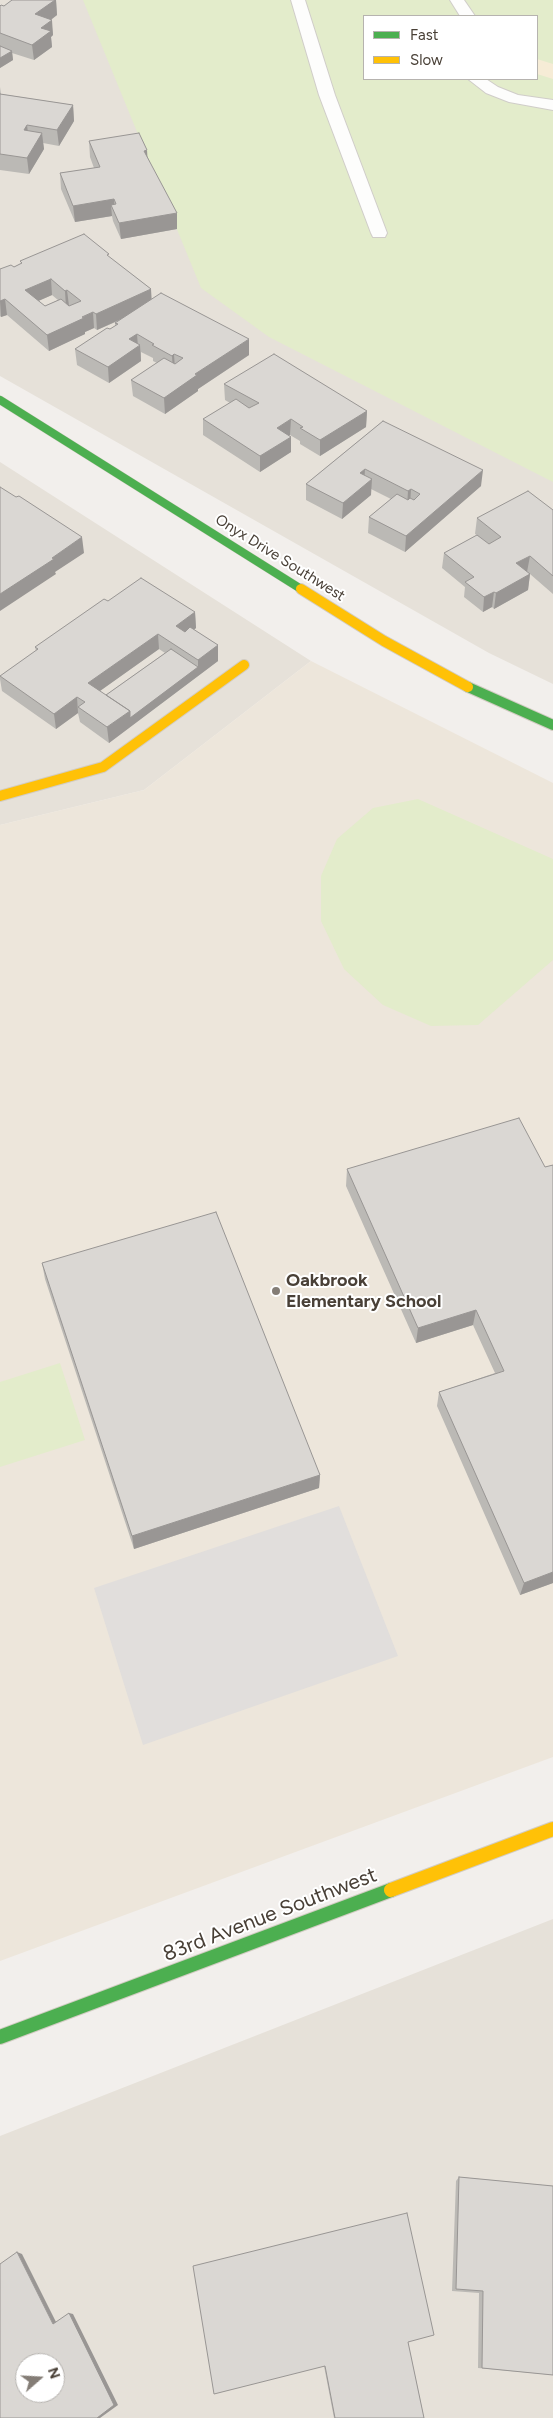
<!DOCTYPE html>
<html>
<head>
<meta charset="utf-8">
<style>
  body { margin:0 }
  #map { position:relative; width:553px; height:2418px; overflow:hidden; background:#f2efec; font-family:Figtree,sans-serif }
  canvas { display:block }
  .legend { position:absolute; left:363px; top:15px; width:175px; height:65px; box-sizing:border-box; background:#fff; border:1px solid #b6b3af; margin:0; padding:6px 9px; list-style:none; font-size:15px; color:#494037 }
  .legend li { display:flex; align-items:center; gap:10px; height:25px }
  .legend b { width:25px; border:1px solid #b6b3af }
  .north { position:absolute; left:15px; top:2353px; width:50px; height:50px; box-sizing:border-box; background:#fff; border:1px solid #b6b3af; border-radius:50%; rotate:71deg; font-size:14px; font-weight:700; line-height:20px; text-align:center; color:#494037 }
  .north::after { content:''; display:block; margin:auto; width:18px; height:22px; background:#847d76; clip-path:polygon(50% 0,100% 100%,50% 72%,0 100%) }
</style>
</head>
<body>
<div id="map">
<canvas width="553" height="2418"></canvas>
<ul class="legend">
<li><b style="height:6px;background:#4caf50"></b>Fast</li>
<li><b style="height:6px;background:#ffc107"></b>Slow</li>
</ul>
<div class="north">N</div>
</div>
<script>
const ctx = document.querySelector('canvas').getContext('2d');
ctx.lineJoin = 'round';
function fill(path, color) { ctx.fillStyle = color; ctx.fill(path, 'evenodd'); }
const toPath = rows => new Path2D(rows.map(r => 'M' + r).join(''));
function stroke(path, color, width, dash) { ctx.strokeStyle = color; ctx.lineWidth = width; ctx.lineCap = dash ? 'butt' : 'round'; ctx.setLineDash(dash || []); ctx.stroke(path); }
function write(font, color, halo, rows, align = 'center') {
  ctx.font = font + ' Figtree,sans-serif'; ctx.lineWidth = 4; ctx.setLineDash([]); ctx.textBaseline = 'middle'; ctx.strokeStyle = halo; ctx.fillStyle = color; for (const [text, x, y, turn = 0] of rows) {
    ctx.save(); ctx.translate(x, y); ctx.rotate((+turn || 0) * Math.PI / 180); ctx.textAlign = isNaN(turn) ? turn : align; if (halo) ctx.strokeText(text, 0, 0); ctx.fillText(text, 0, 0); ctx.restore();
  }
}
fill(toPath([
  [0,0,553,0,553,684,489,653,0,376],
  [364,16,537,16,537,79,364,79],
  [0,462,311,661,144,790,0,825],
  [553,1919,553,2418,0,2418,0,2136],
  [25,2363,55,2363,55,2393,25,2393]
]), '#e6e1d9');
fill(toPath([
  [311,661,553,783,553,1757,0,1961,0,825,144,790]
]), '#ede6db');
fill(toPath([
  [83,0,553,0,553,482,269,337,201,288],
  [364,16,537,16,537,79,364,79],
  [418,799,553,859,553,960,478,1025,431,1026,383,1005,344,969,321,921,321,876,337,839,373,808],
  [60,1363,85,1440,0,1467,0,1382]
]), '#e3eccb');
fill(toPath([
  [537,59,553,64,553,79,537,74]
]), '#f6ecd6');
fill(toPath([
  [339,1506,398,1656,143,1745,94,1588]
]), '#e1dedc');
const lane = toPath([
  [291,0,305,0,335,95,387,233,385,237,373,237,371,233,319,95,291,0],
  [450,0,464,0,475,16,460,16,450,0],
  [468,79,486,79,498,87,518,95,553,100,553,110,509,102,486,93,468,79]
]);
const fastFar2 = toPath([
  [0,400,301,589]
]);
const fastFar1 = toPath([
  [468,687,553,725]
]);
const fast = toPath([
  [0,2037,391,1890]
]);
const slowFar1 = toPath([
  [301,589,384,641,468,687],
  [0,796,103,767,244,665]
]);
const slow = toPath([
  [391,1890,553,1829]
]);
stroke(lane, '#d0cdc9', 2);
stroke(fastFar2, '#d2ccc2', 9);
stroke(fastFar1, '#d2ccc2', 12);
stroke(fast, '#d2ccc2', 16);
stroke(slowFar1, '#d2ccc2', 12);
stroke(slow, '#d2ccc2', 16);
fill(lane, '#fdfdfc');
stroke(fastFar2, '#4caf50', 8);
stroke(fastFar1, '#4caf50', 10);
stroke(fast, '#4caf50', 14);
stroke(slowFar1, '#ffc107', 10);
stroke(slow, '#ffc107', 14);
fill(toPath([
  [12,0,56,0,57,15,51,20,53,35,51,37,52,47,34,60,12,53,13,60,0,68,0,6,4,6],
  [0,87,1,94,73,105,74,121,59,146,43,143,44,149,29,174,0,170],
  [89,141,148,158,177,229,121,239,113,221,112,216,75,222,61,189,60,173,94,168,90,157],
  [110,258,151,289,151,299,249,355,198,389,198,391,165,414,133,396,131,380,157,363,153,361,153,358,141,352,141,361,109,383,77,365,75,349,110,329,115,326,115,323,118,321,97,330,94,328,85,332,85,334,49,351,7,315,1,317,0,316,0,269,14,267,21,263,20,261],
  [52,295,58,300,45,306,38,301],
  [224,384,367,411,366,427,320,456,300,444,300,441,290,435,289,436,291,437,291,452,260,472,203,435,203,419,230,403,225,400],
  [383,421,481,486,405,552,368,533,369,517,391,499,371,489,371,495,342,519,306,500,306,484],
  [553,510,553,594,530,574,528,590,494,609,492,607,483,612,464,597,465,587,442,568,444,553,477,535,475,534,477,518],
  [108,601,195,612,196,628,194,630,218,645,218,661,109,743,80,722,78,713,56,729,2,691,0,679,0,676,36,651,35,647],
  [159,649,165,653,106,695,100,691],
  [553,1165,553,1583,520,1595,437,1406,439,1392,495,1373,473,1325,416,1343,346,1186,347,1169,545,1167],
  [42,1263,320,1475,319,1488,134,1549,45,1279],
  [459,2177,553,2186,553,2375,478,2368,479,2293,452,2291,456,2181],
  [408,2342,424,2418,334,2418,324,2366]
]), '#bbb9b5');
fill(toPath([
  [55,0,56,0,57,15,37,30,35,14],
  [52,20,53,35,51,37,52,47,34,60,32,45,41,28],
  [12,51,13,60,0,68,0,58],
  [73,105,74,121,59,146,57,130],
  [27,125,29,141,24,130],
  [42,133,44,149,29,174,27,158],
  [147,150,148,166,144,151],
  [114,199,115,213,111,205,112,216,75,222,73,206],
  [177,213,177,229,121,239,119,223],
  [51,279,52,295,27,306,25,290],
  [151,289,152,305,97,330,96,314],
  [67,290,69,306,66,307,65,291],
  [5,299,7,315,1,317,0,301],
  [93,312,94,328,85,332,85,334,49,351,47,335],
  [137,334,138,347,140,345,141,361,109,383,108,367,129,339],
  [249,339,249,355,198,389,198,391,165,414,164,398,195,374],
  [174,354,175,370,173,372,172,356],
  [367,411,366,427,320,456,320,440],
  [291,419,290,435,277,443,277,428],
  [291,437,291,452,260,472,260,456],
  [365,469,364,485,360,473],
  [483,470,481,486,405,552,406,536],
  [372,479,371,495,342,519,343,503],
  [411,489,410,505,407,507,408,491],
  [82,537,84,553,55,572,56,574,0,611,0,594],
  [530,556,527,572,516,563],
  [530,574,528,590,494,609,496,593],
  [494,592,492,607,483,612,484,597],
  [195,612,196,628,177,642,176,626],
  [158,634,159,649,90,698,88,683],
  [218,645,218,661,109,743,107,727,130,711,198,667,198,660],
  [77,697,78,713,56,729,54,714],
  [476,1310,473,1325,416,1343,418,1328],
  [320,1475,319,1488,134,1549,132,1536],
  [553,1572,553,1583,520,1595,524,1583],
  [17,2252,22,2254,57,2324,53,2324],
  [69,2313,73,2314,118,2405,100,2418,97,2418]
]), '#999694');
const building = toPath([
  [12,0,55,0,35,14,52,20,41,28,51,31,32,45,0,33,0,6,1,5,4,6,12,0],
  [0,46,12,51,0,58,0,46],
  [0,94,73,105,57,130,27,125,24,130,42,133,27,158,0,154,0,94],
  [139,133,147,150,144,151,177,213,119,223,111,205,116,204,114,199,73,206,60,173,100,167,89,141,139,133],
  [84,234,109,254,107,255,151,289,96,314,93,312,82,317,84,318,47,335,5,299,0,301,0,269,11,265,14,267,22,263,20,261,84,234],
  [51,279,65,291,67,290,81,301,69,306,61,299,45,306,25,290,51,279],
  [161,293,249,339,195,374,197,375,164,398,131,380,164,358,175,364,183,358,174,354,172,356,152,345,154,344,137,334,129,339,140,345,108,367,75,349,107,328,110,329,118,324,115,323,161,293],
  [274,354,367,411,320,440,300,428,303,427,291,419,277,428,291,437,260,456,203,419,236,399,249,408,259,403,224,384,274,354],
  [383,421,483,470,406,536,369,517,397,494,408,500,410,498,414,500,420,494,411,489,408,491,365,469,360,473,372,479,343,503,306,484,383,421],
  [0,487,16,497,19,496,82,537,52,558,54,559,0,594,0,487],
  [528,491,553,510,553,576,530,556,516,563,530,574,496,593,494,592,484,597,465,582,474,577,444,553,477,535,489,544,501,537,477,518,528,491],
  [141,578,195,612,176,626,185,632,190,627,218,645,198,660,158,634,88,683,130,711,107,727,78,707,85,702,77,697,54,714,0,676,38,649,35,647,104,599,108,601,141,578],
  [171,649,198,667,130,718,130,711,106,695,171,649],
  [519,1118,545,1167,553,1165,553,1572,524,1583,439,1392,504,1371,476,1310,418,1328,347,1169,519,1118],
  [216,1212,320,1475,132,1536,42,1263,216,1212],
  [459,2177,553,2186,553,2375,482,2368,483,2291,456,2289,459,2177],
  [407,2213,434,2335,408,2342,424,2418,335,2418,325,2366,214,2394,193,2266,407,2213],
  [17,2252,53,2324,69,2313,114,2405,97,2418,0,2418,0,2264,17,2252],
  [25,2363,55,2363,55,2393,25,2393,25,2363]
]);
fill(building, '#dad7d3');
stroke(building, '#999694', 1);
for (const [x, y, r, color] of [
  [276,1291,5,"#847d76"]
]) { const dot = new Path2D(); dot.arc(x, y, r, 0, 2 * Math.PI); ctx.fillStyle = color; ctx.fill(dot); stroke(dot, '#fff', 2); }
write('15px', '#494037', '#fff', [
  ["Onyx Drive Southwest",280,558,32]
]);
write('bold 18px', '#494037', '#fff', [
  ["Oakbrook",286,1281],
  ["Elementary School",286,1302]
], 'left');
write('21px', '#494037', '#fff', [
  ["83rd Avenue Southwest",270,1915,-21]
]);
</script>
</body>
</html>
